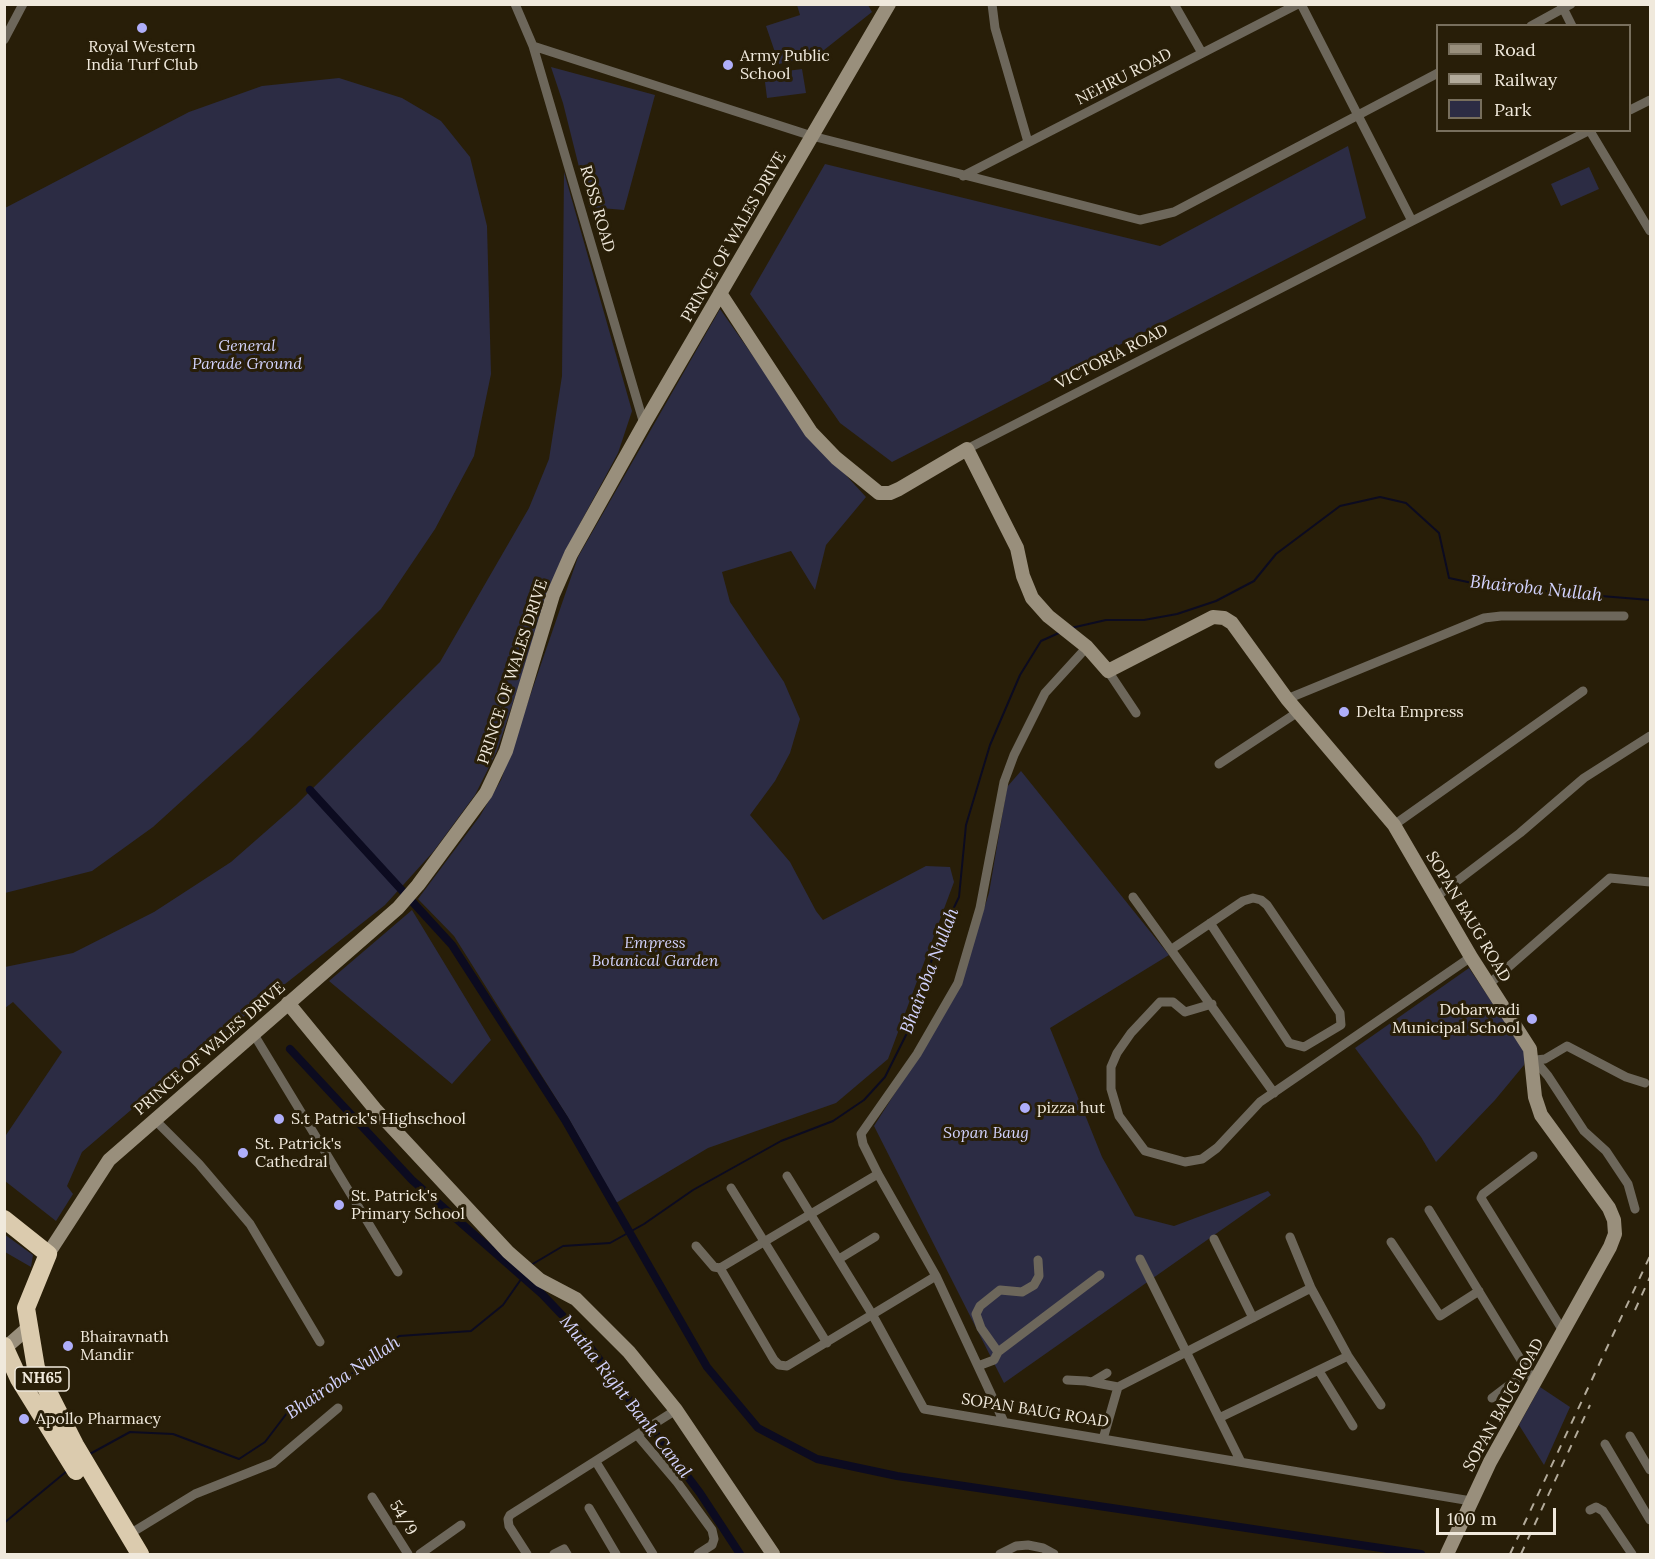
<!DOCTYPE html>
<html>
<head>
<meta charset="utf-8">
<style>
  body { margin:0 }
  #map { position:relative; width:1655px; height:1559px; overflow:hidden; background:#281e08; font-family:Lora,serif }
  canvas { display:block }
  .frame { position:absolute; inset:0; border:6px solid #f0e9dc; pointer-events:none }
  .legend { position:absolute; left:1436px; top:24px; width:195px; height:108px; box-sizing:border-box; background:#281e08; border:2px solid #786f5d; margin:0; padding:8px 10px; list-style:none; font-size:18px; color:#f0e9dc }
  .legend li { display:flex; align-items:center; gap:12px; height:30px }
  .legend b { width:30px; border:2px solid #786f5d }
  .scale { position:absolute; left:1436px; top:1508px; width:120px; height:27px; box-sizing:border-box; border:3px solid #f0e9dc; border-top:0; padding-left:8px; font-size:18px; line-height:21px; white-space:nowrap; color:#f0e9dc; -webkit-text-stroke:4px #281e08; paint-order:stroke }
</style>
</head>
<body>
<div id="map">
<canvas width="1655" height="1559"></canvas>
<div class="frame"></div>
<ul class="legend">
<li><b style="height:8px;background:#998f7c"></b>Road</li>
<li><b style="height:8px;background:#b3ab9b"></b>Railway</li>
<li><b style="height:16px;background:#2c2c44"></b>Park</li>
</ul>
<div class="scale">100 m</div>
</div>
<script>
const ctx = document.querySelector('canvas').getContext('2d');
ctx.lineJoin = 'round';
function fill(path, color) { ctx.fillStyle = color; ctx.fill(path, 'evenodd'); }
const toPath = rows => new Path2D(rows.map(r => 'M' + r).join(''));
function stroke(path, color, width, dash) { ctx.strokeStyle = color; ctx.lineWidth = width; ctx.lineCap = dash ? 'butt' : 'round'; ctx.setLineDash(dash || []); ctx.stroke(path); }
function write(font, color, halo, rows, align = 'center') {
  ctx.font = font + ' Lora,serif'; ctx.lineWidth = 6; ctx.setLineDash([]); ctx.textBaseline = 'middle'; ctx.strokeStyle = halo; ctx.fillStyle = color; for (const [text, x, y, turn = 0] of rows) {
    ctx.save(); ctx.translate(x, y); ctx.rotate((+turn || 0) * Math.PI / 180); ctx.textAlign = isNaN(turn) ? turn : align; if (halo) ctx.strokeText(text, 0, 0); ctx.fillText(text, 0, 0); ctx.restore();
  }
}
fill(toPath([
  [797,5,868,5,872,12,819,54,779,64,766,26,800,15],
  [551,67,655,95,624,210,589,207,563,103],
  [802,69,806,93,767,98,764,74],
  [339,78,402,98,441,121,470,157,487,226,491,374,474,456,435,529,381,609,249,740,153,827,92,871,5,893,5,208,189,112,262,86],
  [1348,146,1366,218,892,462,840,423,750,294,825,164,1160,246],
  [1589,167,1599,189,1561,206,1551,184],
  [564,172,632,411,618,453,575,533,552,585,497,751,475,795,433,852,385,905,194,1056,82,1152,67,1186,73,1194,56,1221,5,1181,4,1138,62,1052,13,1002,5,1008,5,967,73,953,154,912,231,862,296,805,440,662,529,508,549,459,562,376],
  [720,309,808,434,866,497,826,545,815,590,791,551,722,572,730,602,784,682,800,719,790,753,775,781,750,815,790,862,816,911,823,920,926,866,950,867,954,882,888,1059,836,1103,708,1148,616,1203,569,1119,454,936,418,899,480,816,501,780,578,557],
  [1021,771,1169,955,1050,1028,1102,1157,1135,1216,1174,1226,1268,1191,1271,1195,1004,1383,874,1126,923,1049,961,980,989,893,1007,787],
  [412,910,491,1040,452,1084,329,981],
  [1469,968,1526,1053,1524,1065,1495,1100,1436,1162,1421,1137,1355,1048],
  [4,1234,33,1255,31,1267,5,1252],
  [1540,1387,1570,1407,1544,1465,1519,1425]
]), '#2c2c44');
stroke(toPath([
  [1071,628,1106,620,1144,620,1177,614,1216,601,1254,581,1276,554,1340,506,1380,497,1406,503,1439,533,1449,578,1491,587,1650,600],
  [531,1265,563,1246,610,1243,644,1224,693,1190,781,1141,833,1121,864,1100,885,1077,919,1009,935,947,959,897,966,825,990,745,1020,675,1041,641,1061,632],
  [88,1455,130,1432,173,1434,239,1459,265,1442,287,1413,335,1387,399,1336,471,1331,503,1305,524,1275],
  [4,1523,67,1471]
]), '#0c0b20', 2);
stroke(toPath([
  [310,790,452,945,565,1120,707,1367,758,1428,817,1459,897,1476,1421,1554],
  [290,1049,412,1180,542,1294,581,1335,700,1493,740,1554]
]), '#0c0b20', 8);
stroke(toPath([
  [515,4,533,46,644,424],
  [992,4,995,28,1028,142],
  [1174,4,1202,53],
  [1301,4,1412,221],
  [1561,4,1572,26],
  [1531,26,1571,4],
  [4,40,23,4],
  [533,46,812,136,1140,220,1174,212,1438,73],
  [1630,110,1650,100],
  [1590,131,1650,231],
  [963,176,1298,4],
  [967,449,1590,130],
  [1108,671,1136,713],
  [1287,699,1484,618,1501,616,1624,616],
  [1219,764,1298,712],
  [1394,825,1583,691],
  [1133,897,1274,1093],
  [1436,897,1520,833,1584,778,1650,736],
  [1172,949,1243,901,1253,898,1261,900,1267,905,1340,1013,1341,1025,1304,1047,1289,1043,1210,923],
  [1489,984,1610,878,1650,882],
  [1212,1004,1185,1012,1173,1002,1160,1002,1131,1033,1117,1053,1111,1067,1111,1089,1119,1116,1145,1151,1185,1162,1202,1159,1217,1148,1260,1102,1471,957],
  [253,1033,398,1272],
  [1532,1057,1548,1076,1584,1131,1606,1151,1628,1184,1635,1209],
  [1536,1060,1545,1059,1567,1046,1626,1077,1645,1083],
  [154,1119,199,1164,250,1224,320,1342],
  [1533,1156,1483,1194,1481,1198,1563,1331],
  [787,1176,872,1314,924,1409,1471,1501],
  [731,1188,827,1343],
  [1429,1210,1535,1383],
  [1290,1237,1311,1288,1348,1356,1381,1405],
  [1214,1239,1253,1318],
  [1391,1242,1440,1316,1479,1291],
  [696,1246,714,1267,720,1268,878,1174],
  [839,1259,875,1237],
  [1140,1259,1241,1462],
  [720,1268,774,1360,779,1365,787,1366,936,1276],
  [998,1352,981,1328,976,1314,980,1306,1000,1290,1022,1292,1034,1285,1039,1276,1038,1260],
  [978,1366,994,1360,998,1352,1100,1275],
  [1319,1371,1353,1426],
  [1067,1380,1086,1381,1118,1387],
  [1092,1382,1107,1373],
  [1492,1398,1517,1379,1522,1373,1523,1364],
  [1219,1418,1348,1356],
  [1003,1420,936,1276,878,1174,863,1144,861,1134,917,1054,958,983,980,908,1004,782,1014,755,1045,693,1087,647],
  [638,1436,677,1482,712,1530,714,1539,712,1545,698,1554],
  [1630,1436,1650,1470],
  [1103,1439,1118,1387,1311,1288],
  [1605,1444,1650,1520],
  [596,1462,653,1554],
  [372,1497,408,1554],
  [589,1508,616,1554],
  [1590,1510,1596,1507,1603,1511,1632,1554],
  [128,1535,195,1494,273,1463,338,1408],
  [420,1554,461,1525],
  [527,1554,509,1526,508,1519,510,1515,676,1410],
  [554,1554,564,1549,567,1554],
  [1000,1554,1016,1546,1028,1545,1043,1548,1054,1554]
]), '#6d675b', 9);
stroke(toPath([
  [720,293,811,432,836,458,879,493,890,493,899,489,967,449,1017,548,1023,576,1032,598,1048,616,1087,647,1108,671,1213,617,1224,618,1232,623,1287,699,1394,825,1471,957,1530,1049,1535,1097,1541,1115,1609,1208,1614,1220,1615,1234,1610,1247,1490,1462,1447,1554],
  [288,1003,375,1109,508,1252,540,1280,576,1299,629,1352,676,1410,773,1554],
  [48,1254,109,1160,398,908,418,885,486,793,506,751,553,595,571,554,644,424,889,4],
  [4,1349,28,1328]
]), '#998f7c', 14);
stroke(toPath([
  [4,1219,48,1254,26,1308,36,1368,75,1445,140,1554],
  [4,1346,19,1379,76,1471]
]), '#dbcbae', 18);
stroke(toPath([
  [1635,1310,1650,1277],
  [1510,1554,1650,1256],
  [1521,1554,1590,1405]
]), '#b3ab9b', 2, [8, 8]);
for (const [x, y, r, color] of [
  [142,28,6,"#afaefa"],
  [728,65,6,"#afaefa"],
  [1344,712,6,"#afaefa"],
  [1532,1019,6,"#afaefa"],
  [1025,1108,6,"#afaefa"],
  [279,1119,6,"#afaefa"],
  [243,1153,6,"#afaefa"],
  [339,1205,6,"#afaefa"],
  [68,1346,6,"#afaefa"],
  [24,1419,6,"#afaefa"]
]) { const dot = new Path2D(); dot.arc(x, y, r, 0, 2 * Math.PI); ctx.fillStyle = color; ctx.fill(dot); stroke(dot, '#281e08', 2); }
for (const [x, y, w] of [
  [42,1379,54]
]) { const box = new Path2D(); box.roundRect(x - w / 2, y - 12, w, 24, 4.5); ctx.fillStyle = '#281e08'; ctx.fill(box); stroke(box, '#f0e9dc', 1.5); }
write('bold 15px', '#f0e9dc', null, [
  ["NH65",42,1379]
]);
write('16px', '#f0e9dc', '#281e08', [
  ["Royal Western",142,47,"center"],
  ["India Turf Club",142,65,"center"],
  ["Army Public",740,56],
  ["School",740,74],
  ["Delta Empress",1356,712],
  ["Dobarwadi",1520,1010,"right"],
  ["Municipal School",1520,1028,"right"],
  ["pizza hut",1037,1108],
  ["S.t Patrick's Highschool",291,1119],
  ["St. Patrick's",255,1144],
  ["Cathedral",255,1162],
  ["St. Patrick's",351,1196],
  ["Primary School",351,1214],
  ["Bhairavnath",80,1337],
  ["Mandir",80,1355],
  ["Apollo Pharmacy",36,1419]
], 'left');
write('16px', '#f0e9dc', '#281e08', [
  ["NEHRU ROAD",1124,77,-27],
  ["ROSS ROAD",597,209,74],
  ["PRINCE OF WALES DRIVE",734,237,-60],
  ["VICTORIA ROAD",1112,357,-27],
  ["PRINCE OF WALES DRIVE",513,672,-72],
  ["SOPAN BAUG ROAD",1468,917,59],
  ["PRINCE OF WALES DRIVE",210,1049,-41],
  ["SOPAN BAUG ROAD",1504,1405,-61],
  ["SOPAN BAUG ROAD",1035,1411,9],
  ["54/9",403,1518,58]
]);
write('italic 16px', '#d2d3fe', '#281e08', [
  ["General",247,346],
  ["Parade Ground",247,364],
  ["Empress",655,943],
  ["Botanical Garden",655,961],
  ["Sopan Baug",986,1133]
]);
write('italic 18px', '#d3d3fe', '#281e08', [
  ["Bhairoba Nullah",1536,589,6],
  ["Bhairoba Nullah",930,971,-69],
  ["Bhairoba Nullah",343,1378,-34],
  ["Mutha Right Bank Canal",625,1397,52]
]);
</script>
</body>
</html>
